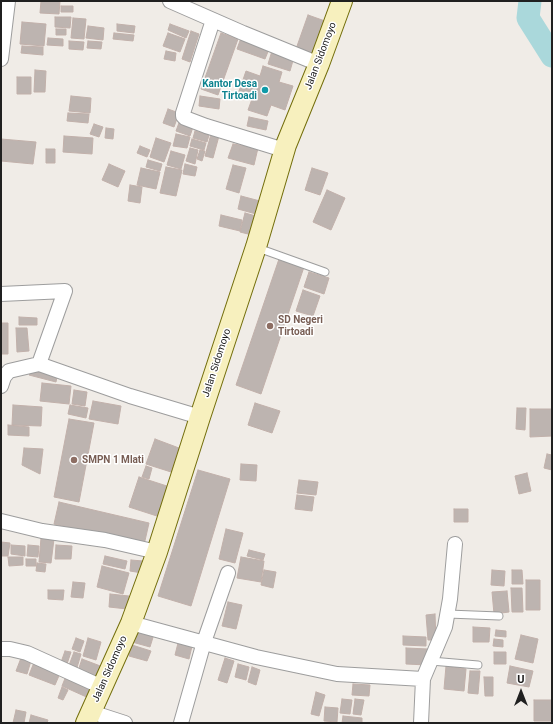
<!DOCTYPE html>
<html>
<head>
<meta charset="utf-8">
<style>
  body { margin:0 }
  #map { position:relative; width:553px; height:724px; overflow:hidden; background:#f0ece7; font-family:Roboto,sans-serif }
  canvas { display:block }
  .frame { position:absolute; inset:0; border:2px solid #202020; pointer-events:none }
  .north { position:absolute; left:501px; top:672px; width:40px; height:40px; -webkit-text-stroke:3px #fff; paint-order:stroke; rotate:0deg; font-size:11px; font-weight:700; line-height:16px; text-align:center; color:#202020 }
  .north::after { content:''; display:block; margin:auto; width:14px; height:18px; background:#202020; clip-path:polygon(50% 0,100% 100%,50% 72%,0 100%) }
</style>
</head>
<body>
<div id="map">
<canvas width="553" height="724"></canvas>
<div class="frame"></div>
<div class="north">U</div>
</div>
<script>
const ctx = document.querySelector('canvas').getContext('2d');
ctx.lineJoin = 'round';
const toPath = rows => new Path2D(rows.map(r => 'M' + r).join(''));
function stroke(path, color, width, dash) { ctx.strokeStyle = color; ctx.lineWidth = width; ctx.lineCap = dash ? 'butt' : 'round'; ctx.setLineDash(dash || []); ctx.stroke(path); }
function fill(path, color) { ctx.fillStyle = color; ctx.fill(path, 'evenodd'); }
function write(font, color, halo, rows, align = 'center') {
  ctx.font = font + ' Roboto,sans-serif'; ctx.lineWidth = 3; ctx.setLineDash([]); ctx.textBaseline = 'middle'; ctx.strokeStyle = halo; ctx.fillStyle = color; for (const [text, x, y, turn = 0] of rows) {
    ctx.save(); ctx.translate(x, y); ctx.rotate((+turn || 0) * Math.PI / 180); ctx.textAlign = isNaN(turn) ? turn : align; if (halo) ctx.strokeText(text, 0, 0); ctx.fillText(text, 0, 0); ctx.restore();
  }
}
stroke(toPath([
  [530,1,528,18,552,56]
]), '#aad8db', 23);
const building = toPath([
  [41,1,60,1,59,14,40,13,41,1],
  [61,6,73,6,73,12,61,12,61,6],
  [308,15,325,21,314,55,296,49,308,15],
  [55,17,71,17,70,28,55,27,55,17],
  [73,18,86,19,84,39,71,38,73,18],
  [22,22,46,24,44,46,20,44,22,22],
  [117,24,135,26,134,33,117,31,117,24],
  [170,24,189,31,186,38,168,30,170,24],
  [88,26,104,28,103,40,86,38,88,26],
  [56,29,66,29,66,35,56,35,56,29],
  [191,31,199,34,190,62,182,59,191,31],
  [114,33,134,35,133,41,113,39,114,33],
  [168,33,185,39,180,52,163,46,168,33],
  [221,33,238,39,218,95,201,89,221,33],
  [48,38,63,39,63,46,47,45,48,38],
  [241,38,269,49,265,59,237,49,241,38],
  [69,41,84,42,83,50,69,49,69,41],
  [88,41,102,42,101,49,87,48,88,41],
  [22,46,43,47,43,55,21,53,22,46],
  [166,51,176,53,175,61,164,59,166,51],
  [272,51,294,57,290,71,268,64,272,51],
  [263,66,282,72,279,82,293,86,285,110,271,105,267,116,248,110,252,99,238,94,246,71,260,76,263,66],
  [35,70,46,71,45,92,34,92,35,70],
  [17,77,31,77,31,94,17,94,17,77],
  [71,96,91,98,90,113,69,111,71,96],
  [200,96,220,99,219,109,199,106,200,96],
  [168,109,179,113,174,127,163,123,168,109],
  [68,113,89,114,88,123,67,121,68,113],
  [249,117,268,121,266,130,247,126,249,117],
  [180,120,194,124,190,136,176,131,180,120],
  [94,124,103,127,99,137,90,134,94,124],
  [106,128,114,129,113,139,105,138,106,128],
  [195,131,209,135,207,142,193,138,195,131],
  [176,134,190,137,187,148,173,146,176,134],
  [211,134,219,136,213,158,205,156,211,134],
  [64,136,93,138,92,154,63,152,64,136],
  [156,138,171,143,164,162,150,157,156,138],
  [1,139,36,142,33,164,1,161,1,139],
  [192,139,206,143,204,150,190,146,192,139],
  [233,144,258,148,254,165,228,158,233,144],
  [140,146,150,150,147,157,137,153,140,146],
  [190,148,198,150,195,164,186,161,190,148],
  [46,149,55,149,55,163,46,163,46,149],
  [200,150,205,151,202,161,197,159,200,150],
  [171,151,185,155,181,169,167,165,171,151],
  [148,160,162,164,160,171,146,167,148,160],
  [109,164,125,171,118,187,102,180,109,164],
  [185,164,197,167,195,176,183,174,185,164],
  [233,165,246,168,239,193,226,189,233,165],
  [166,167,182,170,176,196,160,193,166,167],
  [141,168,160,172,156,189,137,185,141,168],
  [312,168,328,173,320,195,305,190,312,168],
  [130,185,142,187,140,203,128,201,130,185],
  [327,190,345,198,331,230,313,222,327,190],
  [241,196,260,201,256,214,238,209,241,196],
  [245,213,256,216,252,235,240,232,245,213],
  [221,215,242,220,240,231,219,226,221,215],
  [279,259,304,267,261,394,236,385,279,259],
  [309,272,329,278,324,294,304,287,309,272],
  [303,290,320,296,313,316,296,311,303,290],
  [19,317,37,318,37,325,19,325,19,317],
  [1,323,8,323,8,354,1,354,1,323],
  [16,328,27,328,29,351,17,352,16,328],
  [35,368,58,372,56,382,29,375,35,368],
  [42,383,71,386,69,404,40,401,42,383],
  [74,390,87,392,85,406,72,404,74,390],
  [93,401,121,406,118,424,89,419,93,401],
  [255,403,280,411,272,433,248,425,255,403],
  [13,405,42,407,41,426,12,425,13,405],
  [70,405,88,408,86,418,68,414,70,405],
  [517,408,526,408,525,430,516,429,517,408],
  [530,409,552,409,552,436,530,437,530,409],
  [69,419,94,423,79,502,54,497,69,419],
  [8,425,29,427,29,436,8,435,8,425],
  [155,439,179,448,171,472,146,464,155,439],
  [24,448,43,449,40,474,22,465,24,448],
  [547,454,552,455,552,470,544,468,547,454],
  [241,464,257,465,256,481,240,480,241,464],
  [146,466,152,468,149,479,142,477,146,466],
  [198,470,230,479,191,606,158,596,198,470],
  [527,473,531,491,519,494,515,476,527,473],
  [139,477,170,487,160,517,129,507,139,477],
  [299,480,318,482,316,495,297,493,299,480],
  [297,495,314,497,312,511,295,509,297,495],
  [59,502,149,523,144,545,54,524,59,502],
  [454,509,468,509,468,522,454,522,454,509],
  [226,529,243,533,235,563,219,559,226,529],
  [41,538,54,539,51,563,39,562,41,538],
  [1,542,10,543,8,556,1,556,1,542],
  [11,545,25,546,25,556,11,554,11,545],
  [28,545,39,546,38,557,27,556,28,545],
  [56,545,72,546,71,559,55,559,56,545],
  [249,550,265,554,263,560,247,556,249,550],
  [105,556,127,561,125,569,103,564,105,556],
  [8,557,23,557,23,565,9,566,8,557],
  [241,557,264,561,261,582,237,578,241,557],
  [26,559,36,559,36,566,26,566,26,559],
  [131,560,143,561,142,573,130,571,131,560],
  [37,563,46,564,45,572,36,571,37,563],
  [102,566,129,573,123,594,97,587,102,566],
  [264,570,276,572,273,588,261,585,264,570],
  [492,570,505,571,504,586,491,585,492,570],
  [512,570,522,570,523,584,512,584,512,570],
  [526,580,540,580,540,610,526,610,526,580],
  [73,582,85,583,83,598,71,597,73,582],
  [511,588,522,588,523,612,512,612,511,588],
  [48,590,64,590,63,600,48,599,48,590],
  [507,591,509,612,494,614,492,592,507,591],
  [110,594,129,596,127,609,109,607,110,594],
  [228,602,242,605,236,629,222,626,228,602],
  [435,614,436,640,428,640,426,615,435,614],
  [473,627,490,628,489,642,473,642,473,627],
  [136,629,154,634,150,647,132,642,136,629],
  [496,630,506,631,506,637,495,636,496,630],
  [521,635,538,639,533,663,515,659,521,635],
  [403,636,426,637,426,646,403,645,403,636],
  [76,638,84,641,80,652,72,649,76,638],
  [88,638,101,642,96,660,83,656,88,638],
  [179,639,193,642,189,659,175,655,179,639],
  [494,639,503,640,503,647,493,646,494,639],
  [132,645,151,651,147,661,129,656,132,645],
  [406,648,428,649,427,665,406,664,406,648],
  [65,651,71,652,66,667,60,665,65,651],
  [74,652,81,654,76,671,68,668,74,652],
  [494,652,506,652,506,664,494,664,494,652],
  [21,658,31,661,27,674,16,671,21,658],
  [225,658,234,661,227,683,218,680,225,658],
  [82,659,103,667,99,679,78,671,82,659],
  [35,660,61,671,55,685,29,675,35,660],
  [238,664,249,667,246,680,235,677,238,664],
  [446,666,466,669,464,691,444,689,446,666],
  [510,666,533,671,529,687,507,683,510,666],
  [252,667,260,670,256,685,248,682,252,667],
  [470,671,480,671,478,694,468,693,470,671],
  [66,676,95,690,91,699,62,686,66,676],
  [484,677,493,677,493,696,485,696,484,677],
  [353,684,370,685,369,696,352,695,353,684],
  [62,687,68,690,63,700,58,698,62,687],
  [316,692,325,695,319,716,311,714,316,692],
  [342,699,352,700,350,714,340,713,342,699],
  [355,699,364,700,361,715,353,714,355,699],
  [534,700,551,700,551,721,534,721,534,700],
  [325,707,338,708,337,722,324,721,325,707],
  [16,710,26,712,24,723,13,723,16,710],
  [31,715,48,720,47,723,29,723,31,715],
  [343,716,362,718,362,723,342,723,343,716]
]);
fill(building, '#bdb4b0');
stroke(building, '#c1b0aa', 1);
const lane = toPath([
  [258,248,325,272],
  [448,614,499,616],
  [431,661,478,665]
]);
const street = toPath([
  [170,1,243,33,319,64],
  [213,20,183,113,183,116,185,118,206,126,284,150],
  [1,59,8,1],
  [1,294,65,291,39,364],
  [1,386,4,377,9,371,39,364,130,396,200,417],
  [1,521,42,531,105,540,157,552],
  [131,623,256,657,337,674,423,679],
  [1,649,10,649,27,653,102,687],
  [91,712,125,723],
  [181,723,204,642,228,573],
  [421,723,423,679,445,627,450,599,455,544]
]);
const secondary = toPath([
  [86,723,131,623,157,552,200,417,256,247,286,145,319,64,342,1]
]);
stroke(lane, '#9d9d9d', 9);
stroke(street, '#9d9d9d', 16);
stroke(secondary, '#736e0b', 22);
stroke(lane, '#fff', 7);
stroke(street, '#fff', 14);
stroke(secondary, '#f7f0be', 20);
for (const [x, y, r, color] of [
  [265,90,4,"#0f9aa8"],
  [270,326,4,"#8d6e63"],
  [74,460,4,"#8d6e63"]
]) { const dot = new Path2D(); dot.arc(x, y, r, 0, 2 * Math.PI); ctx.fillStyle = color; ctx.fill(dot); stroke(dot, '#fff', 1.5); }
write('10px', '#202020', '#fff', [
  ["Jalan Sidomoyo",321,56,-69],
  ["Jalan Sidomoyo",217,363,-72],
  ["Jalan Sidomoyo",110,669,-66]
]);
write('bold 10px', '#0d838f', '#fff', [
  ["Kantor Desa",257,84],
  ["Tirtoadi",257,96]
], 'right');
write('bold 10px', '#785e54', '#fff', [
  ["SD Negeri",278,320],
  ["Tirtoadi",278,332],
  ["SMPN 1 Mlati",82,460]
], 'left');
</script>
</body>
</html>
